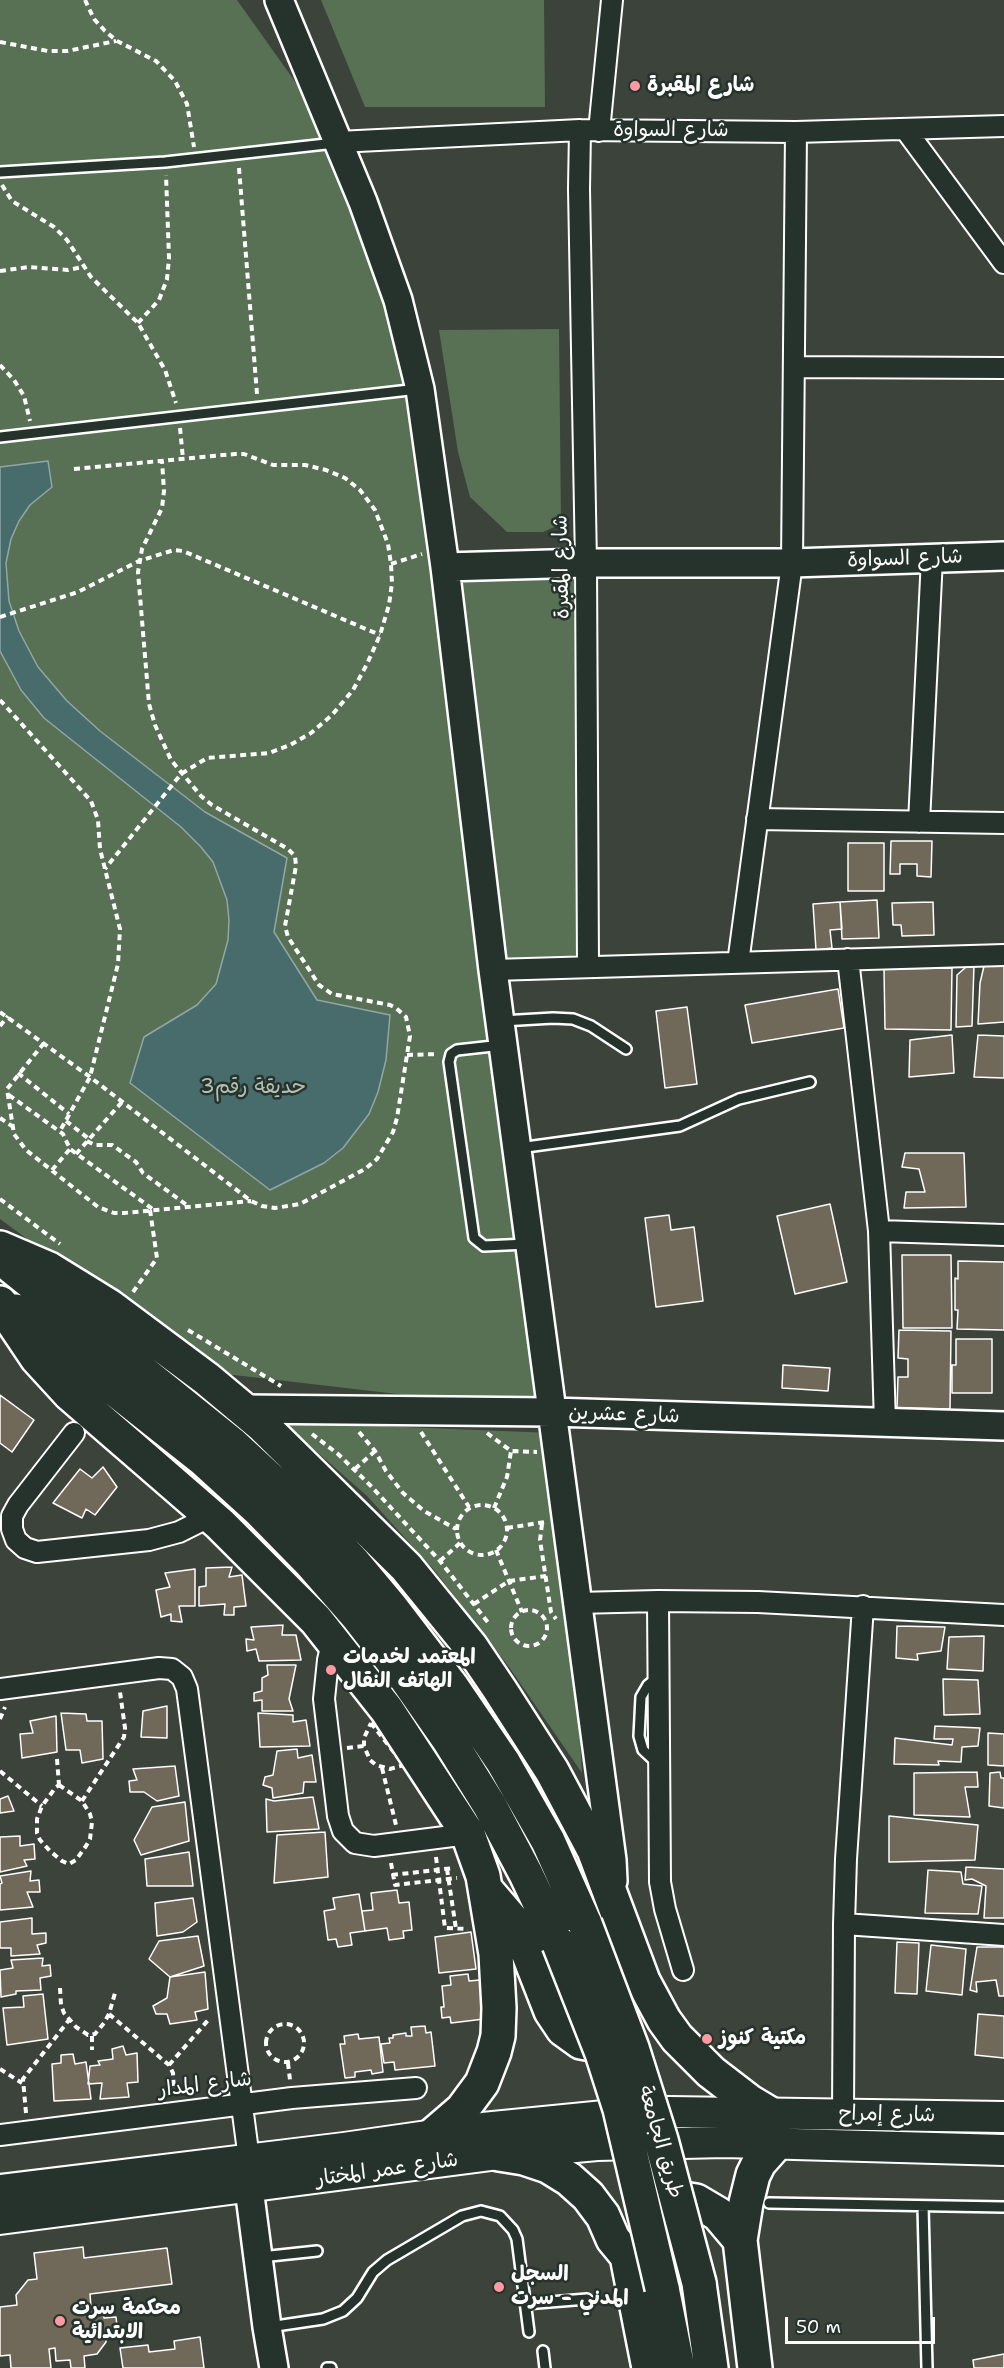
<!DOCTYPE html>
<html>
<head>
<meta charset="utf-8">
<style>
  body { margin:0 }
  #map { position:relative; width:1004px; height:2368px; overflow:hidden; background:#3c433a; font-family:"Shantell Sans",sans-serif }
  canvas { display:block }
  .scale { position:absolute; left:785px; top:2317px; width:150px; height:27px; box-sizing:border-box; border:3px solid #fff; border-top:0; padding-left:8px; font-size:18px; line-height:21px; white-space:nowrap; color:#fff; -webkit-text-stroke:4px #26332d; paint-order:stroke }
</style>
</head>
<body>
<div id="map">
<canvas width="1004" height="2368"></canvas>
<div class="scale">50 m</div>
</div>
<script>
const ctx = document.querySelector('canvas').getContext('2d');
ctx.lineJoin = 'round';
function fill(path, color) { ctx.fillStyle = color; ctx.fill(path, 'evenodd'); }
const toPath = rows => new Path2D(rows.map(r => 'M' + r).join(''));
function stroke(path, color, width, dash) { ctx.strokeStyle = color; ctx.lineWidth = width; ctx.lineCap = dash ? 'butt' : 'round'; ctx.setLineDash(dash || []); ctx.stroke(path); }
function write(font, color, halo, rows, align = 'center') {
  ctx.font = font + ' "Shantell Sans","Playpen Sans Arabic",sans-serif'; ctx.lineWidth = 5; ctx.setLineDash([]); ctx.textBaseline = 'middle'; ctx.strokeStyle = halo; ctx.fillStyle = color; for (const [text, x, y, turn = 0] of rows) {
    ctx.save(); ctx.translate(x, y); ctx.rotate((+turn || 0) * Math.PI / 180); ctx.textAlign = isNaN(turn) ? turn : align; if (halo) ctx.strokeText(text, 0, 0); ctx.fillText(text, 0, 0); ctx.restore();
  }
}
fill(toPath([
  [0,0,237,0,338,142,398,300,445,567,586,563,588,967,494,970,552,1412,208,1372,0,1219],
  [321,0,544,0,545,107,365,107],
  [559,329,561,524,543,532,507,532,470,497,458,452,439,330],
  [283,1422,551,1433,576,1670,582,1773,509,1667,435,1571,367,1496]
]), '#587054');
const water = toPath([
  [48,461,52,487,30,505,19,521,11,539,6,563,9,601,19,631,38,667,67,701,100,731,205,812,287,858,274,932,317,1000,390,1015,386,1060,378,1092,369,1114,343,1148,324,1163,270,1190,130,1083,144,1037,197,1005,216,984,228,940,229,920,227,900,213,862,201,847,181,827,44,718,21,690,0,651,0,467,48,461]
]);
fill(water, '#486c6b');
stroke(water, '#91a7a6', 1.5);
const building = toPath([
  [891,841,932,841,931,877,917,876,917,864,900,864,900,874,890,874,891,841],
  [848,843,884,843,884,891,848,891,848,843],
  [877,900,879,938,842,939,840,902,877,900],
  [840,902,842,929,830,930,832,948,816,950,813,904,840,902],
  [933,902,934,935,902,936,901,925,893,925,892,903,933,902],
  [974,965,972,1026,956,1027,957,975,966,967,974,965],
  [984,966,1004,966,1004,1022,978,1024,980,983,984,966],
  [952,968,951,1030,885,1029,884,969,952,968],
  [838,989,844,1028,752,1043,745,1005,838,989],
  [687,1007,697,1084,665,1088,656,1011,687,1007],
  [952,1035,954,1073,909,1077,910,1040,952,1035],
  [978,1035,1004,1036,1004,1078,974,1077,978,1035],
  [905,1153,964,1153,966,1207,904,1208,906,1192,925,1192,919,1169,902,1167,905,1153],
  [830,1204,847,1282,795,1294,777,1216,830,1204],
  [669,1215,671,1230,694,1227,703,1301,656,1307,645,1218,669,1215],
  [902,1255,951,1255,952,1328,903,1328,902,1255],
  [958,1261,1004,1262,1004,1330,957,1329,958,1310,955,1310,955,1278,958,1279,958,1261],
  [899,1330,951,1331,950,1409,897,1408,898,1377,908,1377,908,1359,898,1358,899,1330],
  [956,1339,992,1339,992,1393,952,1393,952,1365,956,1365,956,1339],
  [783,1365,830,1368,828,1391,782,1388,783,1365],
  [0,1395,34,1420,12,1452,0,1443,0,1395],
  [103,1467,117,1487,95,1515,86,1509,82,1518,53,1503,80,1469,92,1478,103,1467],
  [232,1567,229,1577,242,1575,246,1606,234,1607,234,1615,224,1615,225,1604,199,1606,199,1587,206,1586,206,1568,232,1567],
  [195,1569,195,1606,179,1606,182,1622,171,1621,171,1614,161,1617,156,1590,170,1587,165,1573,195,1569],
  [283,1625,282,1635,296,1635,301,1660,259,1661,256,1649,247,1651,246,1639,254,1640,251,1627,283,1625],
  [897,1626,945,1627,941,1651,917,1654,918,1660,896,1658,897,1626],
  [984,1636,983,1671,947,1669,949,1637,984,1636],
  [267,1665,296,1665,289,1699,293,1711,262,1711,262,1700,254,1701,254,1693,262,1691,262,1678,268,1675,267,1665],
  [943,1679,978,1680,980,1714,944,1715,943,1679],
  [167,1706,167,1738,141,1737,143,1711,167,1706],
  [61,1713,86,1714,87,1721,102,1721,103,1759,82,1763,80,1750,66,1750,61,1713],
  [258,1713,293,1715,293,1722,306,1720,310,1746,260,1747,258,1713],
  [56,1716,57,1752,22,1758,20,1734,33,1733,30,1721,56,1716],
  [935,1726,980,1728,978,1746,962,1747,961,1762,938,1761,939,1765,894,1764,895,1738,952,1745,953,1739,934,1739,935,1726],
  [988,1733,1004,1734,1004,1766,988,1765,988,1733],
  [297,1749,298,1758,312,1755,316,1782,304,1782,303,1793,273,1798,272,1788,263,1785,265,1777,273,1775,277,1751,297,1749],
  [175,1766,179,1796,157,1801,144,1792,130,1792,129,1781,137,1780,133,1769,175,1766],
  [977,1772,978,1787,965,1787,970,1817,914,1815,914,1773,977,1772],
  [1000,1772,1001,1778,1004,1778,1004,1808,989,1806,990,1773,1000,1772],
  [8,1796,14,1811,0,1813,0,1799,8,1796],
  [313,1797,319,1829,267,1832,266,1799,274,1801,313,1797],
  [185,1802,189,1841,141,1855,134,1840,152,1807,185,1802],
  [889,1816,978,1825,975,1860,889,1862,889,1816],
  [325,1832,328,1877,274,1883,277,1835,325,1832],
  [20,1836,20,1846,34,1844,35,1859,24,1860,27,1866,0,1872,0,1837,20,1836],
  [189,1852,193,1886,147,1886,145,1859,189,1852],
  [966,1867,1004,1869,1004,1918,984,1918,986,1886,972,1879,965,1880,966,1867],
  [928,1870,961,1872,963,1884,982,1886,978,1914,925,1913,928,1870],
  [31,1871,30,1881,39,1880,40,1892,27,1892,33,1907,0,1910,0,1884,2,1883,0,1876,31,1871],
  [397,1890,399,1903,409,1902,412,1930,403,1931,404,1938,389,1940,387,1928,365,1931,362,1911,373,1910,371,1893,397,1890],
  [359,1894,365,1931,350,1933,352,1945,338,1947,336,1939,328,1940,324,1911,335,1909,333,1898,359,1894],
  [193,1898,197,1922,183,1932,157,1936,155,1903,193,1898],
  [32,1918,32,1934,46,1933,46,1943,37,1945,40,1954,11,1956,11,1948,0,1948,0,1922,32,1918],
  [471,1932,476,1969,439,1973,435,1937,471,1932],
  [198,1936,204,1966,170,1977,149,1959,159,1941,198,1936],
  [897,1942,919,1943,917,1994,895,1993,897,1942],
  [931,1945,966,1949,962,1995,926,1991,931,1945],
  [977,1947,1004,1947,1004,1996,999,1996,996,1980,976,1982,977,1992,970,1990,977,1947],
  [43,1958,42,1966,50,1965,51,1976,40,1978,41,1990,16,1991,16,1994,1,1997,0,1970,13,1968,11,1960,43,1958],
  [205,1972,208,2009,195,2012,197,2020,170,2024,167,2014,156,2014,153,2006,167,1998,170,1977,205,1972],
  [468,1974,469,1981,480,1980,484,2019,451,2023,450,2017,442,2018,441,2007,444,2007,442,1986,451,1985,450,1976,468,1974],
  [43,1994,48,2039,7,2045,3,2008,24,2007,23,1996,43,1994],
  [978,2014,1004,2016,1004,2058,975,2055,978,2014],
  [425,2026,426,2033,431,2032,435,2066,395,2070,394,2062,384,2063,381,2044,390,2043,389,2038,393,2038,393,2035,406,2033,406,2036,412,2036,411,2027,425,2026],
  [358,2034,359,2039,379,2037,383,2072,372,2074,371,2070,355,2072,355,2077,345,2078,340,2044,345,2044,344,2036,358,2034],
  [123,2046,126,2055,137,2053,138,2082,127,2083,129,2097,100,2099,102,2083,88,2084,90,2066,100,2065,98,2061,113,2059,112,2049,123,2046],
  [73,2054,75,2064,86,2062,91,2099,54,2101,52,2064,61,2063,61,2055,73,2054],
  [83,2247,84,2258,167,2248,172,2284,90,2294,91,2307,102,2306,104,2318,116,2317,117,2326,106,2330,106,2342,97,2354,84,2356,85,2368,71,2368,70,2360,56,2361,55,2348,49,2349,51,2368,11,2368,10,2355,0,2356,0,2307,17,2305,16,2295,28,2280,37,2279,34,2253,83,2247],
  [200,2337,204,2368,123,2368,120,2348,148,2345,149,2352,175,2349,174,2341,200,2337],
  [1004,2354,1004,2368,974,2368,973,2360,1004,2354]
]);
fill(building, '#706858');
stroke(building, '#fff', 1.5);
const lane = toPath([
  [0,172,165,162,335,143],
  [0,437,418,389],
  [502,1021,553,1018,573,1019,591,1026,626,1049],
  [502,1045,457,1050,451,1054,449,1062,474,1238,484,1246,527,1244],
  [519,1148,680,1126,739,1099,810,1082],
  [657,1678,648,1685,641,1697,639,1736,643,1750,658,1764],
  [769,2203,1004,2207],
  [923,2206,927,2368],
  [261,2257,317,2251],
  [525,2304,587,2299],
  [269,2327,323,2319,343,2311,357,2298,373,2272,387,2260,462,2216,481,2211,500,2216,513,2230,517,2239,529,2332],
  [543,2351,545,2368],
  [327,2368,331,2368]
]);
const street = toPath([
  [905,129,1004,263],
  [580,130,579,189,586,563,588,967],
  [599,131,612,0],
  [338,142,580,130,796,132,1004,126],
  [795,367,1004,368],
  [757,819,1004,823],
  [919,822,932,558],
  [848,959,879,1231,885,1423],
  [738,963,792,563,796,132],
  [493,970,1004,955],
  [879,1231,1004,1235],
  [74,1433,18,1505,12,1516,12,1529,16,1540,25,1548,37,1552,149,1540,179,1532,211,1516],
  [658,1601,660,1882,665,1909,683,1970],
  [577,1603,658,1601,758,1602,1004,1615],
  [333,1640,328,1660,324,1699,338,1816,343,1831,355,1843,374,1846,468,1834],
  [0,1689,159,1668,172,1669,182,1677,187,1689,249,2159],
  [844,1924,1004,1935],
  [843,2115,844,1924,846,1859,863,1606],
  [0,2135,292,2098,416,2088]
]);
const secondary = toPath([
  [279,0,363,202,398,300,420,389,445,567,493,970,612,1860,613,1881],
  [445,567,586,563,792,563,1004,556],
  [243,1409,552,1412,1004,1426],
  [249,2188,267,2327,274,2368]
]);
const primary = toPath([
  [0,2190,344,2148,483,2128,635,2113,670,2112,1004,2117],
  [0,2219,499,2154,597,2145,725,2142,1004,2150]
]);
const highway = toPath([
  [0,1248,49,1269,109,1306,207,1379,262,1425,406,1567,471,1647,500,1690,552,1771,594,1850,643,1981,664,2020,677,2038,711,2072,750,2102,770,2114],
  [12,1267,232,1444,315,1521,354,1563,390,1606,452,1687,503,1762,548,1841,585,1924],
  [0,1303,37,1358,70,1394,220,1524,316,1620,387,1710,468,1834,483,1876,496,1954,499,2008,498,2036,494,2052,482,2083,462,2110,433,2135],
  [16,1311,203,1459,258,1509,310,1562,359,1618,405,1677,449,1740,490,1806,526,1874,559,1944],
  [488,1892,512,1920,522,1937,551,2011,563,2029,581,2042,603,2046,621,2042],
  [499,2154,524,2158,548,2166,569,2179,588,2196,603,2216,613,2239,627,2256,649,2368],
  [652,2207,669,2200,683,2199,696,2201,718,2214,740,2240],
  [699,2283,711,2368],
  [662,2288,678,2368],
  [755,2368,740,2240,746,2203,753,2175,759,2163,775,2145]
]);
stroke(lane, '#fff', 14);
stroke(street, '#fff', 24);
stroke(secondary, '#fff', 32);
stroke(primary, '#fff', 34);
stroke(highway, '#fff', 38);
stroke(toPath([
  [85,0,94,19,105,31,117,41,156,61,175,81,187,104,194,147],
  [0,42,48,51,67,51,116,41],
  [239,168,257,394],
  [2,185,12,201,54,227,67,240,91,277,138,323,165,370,176,403],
  [0,271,29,267,68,270,83,267],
  [138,323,159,300,167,279,169,258,166,175],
  [0,365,14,380,24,396,30,421],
  [180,428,183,459],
  [74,469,235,454,244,454,273,465,305,465,326,470,345,478,360,490,375,510,388,544,391,564,392,583,389,605,380,635,367,664,353,690,332,715,311,733,290,745,269,753,207,758,181,774,105,869],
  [391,564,422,554],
  [0,617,78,592,139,561,174,550,183,551,380,635],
  [0,700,91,801,98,820,100,849,120,929,118,964,90,1077,60,1131],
  [0,1012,90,1077,251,1201,262,1206,275,1208,300,1204,365,1169,377,1159,393,1132,397,1118,410,1036,406,1017,396,1008,390,1005,332,994,319,985,288,937,285,926,296,866,295,856,288,849,212,805,201,796,171,760,155,725,149,704,138,572,142,549,162,508,164,491,162,461],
  [0,1026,8,1016],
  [44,1043,7,1089,14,1134,26,1150,98,1207,114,1213,124,1213,251,1201],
  [407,1055,438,1054],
  [18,1073,69,1114],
  [9,1095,63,1134,70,1149,154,1210],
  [0,1118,12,1126],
  [66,1121,89,1139],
  [87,1141,95,1145,112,1145,136,1162,143,1173,188,1206],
  [76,1154,122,1102],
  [52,1170,70,1149],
  [0,1199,60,1244],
  [133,1292,157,1258,150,1210],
  [188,1330,281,1386],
  [359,1432,375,1451,386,1471,403,1493,424,1511,456,1529],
  [421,1432,469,1507],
  [487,1433,511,1451,537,1452],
  [312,1434,338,1454,370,1485,440,1561,490,1625],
  [355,1469,375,1451],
  '457 1530a25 25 0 1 1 50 0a25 25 0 1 1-50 0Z',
  [494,1508,507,1477,511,1451],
  [542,1524,540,1540,551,1612,556,1619],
  [507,1528,545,1522],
  [496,1550,522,1612],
  [440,1561,460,1543],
  [474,1604,509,1581,546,1576],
  '511 1628a18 18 0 1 1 36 0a18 18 0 1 1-36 0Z',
  [0,1719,5,1707],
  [371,1723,404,1765,390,1769,376,1765,370,1760,364,1746,364,1738,371,1723],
  [347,1748,364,1746],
  [57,1759,59,1785],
  [382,1768,396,1825],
  [0,1771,42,1806],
  [59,1785,82,1801,90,1814,92,1822,90,1839,86,1846,76,1860,69,1864,62,1861,50,1851,40,1840,37,1833,37,1819,42,1806,56,1787,59,1785],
  [82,1801,124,1737,125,1728,120,1692],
  [436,1857,445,1928,468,1929],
  [391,1863,395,1885,457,1878],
  [447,1869,456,1929],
  [392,1875,454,1868],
  [60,1988,61,2005,64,2013,76,2027,88,2035,95,2034,104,2023,109,2014,115,1993],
  [109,2014,169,2065,173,2073,174,2094],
  '266 2043a19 19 0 1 1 38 0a19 19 0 1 1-38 0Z',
  [92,2036,92,2050],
  [288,2063,290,2080],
  [169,2065,210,2018],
  [0,2069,22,2083],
  [26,2113,23,2079,69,2020]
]), '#fff', 4, [6, 4.5]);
stroke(lane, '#26332d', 9);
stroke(street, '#26332d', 20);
stroke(secondary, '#26332d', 27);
stroke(primary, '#26332d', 30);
stroke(highway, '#26332d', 33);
const highwayBridge = toPath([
  [585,1924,632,2048,661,2140,699,2283],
  [559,1944,602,2053,620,2109,662,2288]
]);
stroke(highwayBridge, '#fff', 38, []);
stroke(highwayBridge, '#26332d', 33);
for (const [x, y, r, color] of [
  [635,86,6,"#ff9aa2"],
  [331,1670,6,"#ff9aa2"],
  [707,2039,6,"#ff9aa2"],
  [499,2287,6,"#ff9aa2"],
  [60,2321,6,"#ff9aa2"]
]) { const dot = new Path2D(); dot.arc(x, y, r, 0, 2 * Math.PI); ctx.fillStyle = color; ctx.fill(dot); stroke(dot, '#26332d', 2); }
write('bold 21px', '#fff', '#26332d', [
  ["شارع المقبرة",647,86],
  ["المعتمد لخدمات",343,1658],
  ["الهاتف النقال",343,1682],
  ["مكتية كنوز",719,2039],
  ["السجل",511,2275],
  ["المدني - سرت",511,2299],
  ["محكمة سرت",72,2309],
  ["الابتدائية",72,2333]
], 'left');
write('21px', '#fff', '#26332d', [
  ["شارع السواوة",671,131],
  ["شارع السواوة",905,559,-2],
  ["شارع المقبرة",562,567,-91],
  ["شارع عشرين",624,1415,2],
  ["شارع المدار",205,2085,-7],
  ["شارع إمراح",887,2115,1],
  ["طريق الجامعة",660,2142,74],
  ["شارع عمر المختار",387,2170,-8]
]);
write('21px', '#b4bfb2', '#26332d', [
  ["حديقة رقم3",253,1088]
]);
</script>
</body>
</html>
